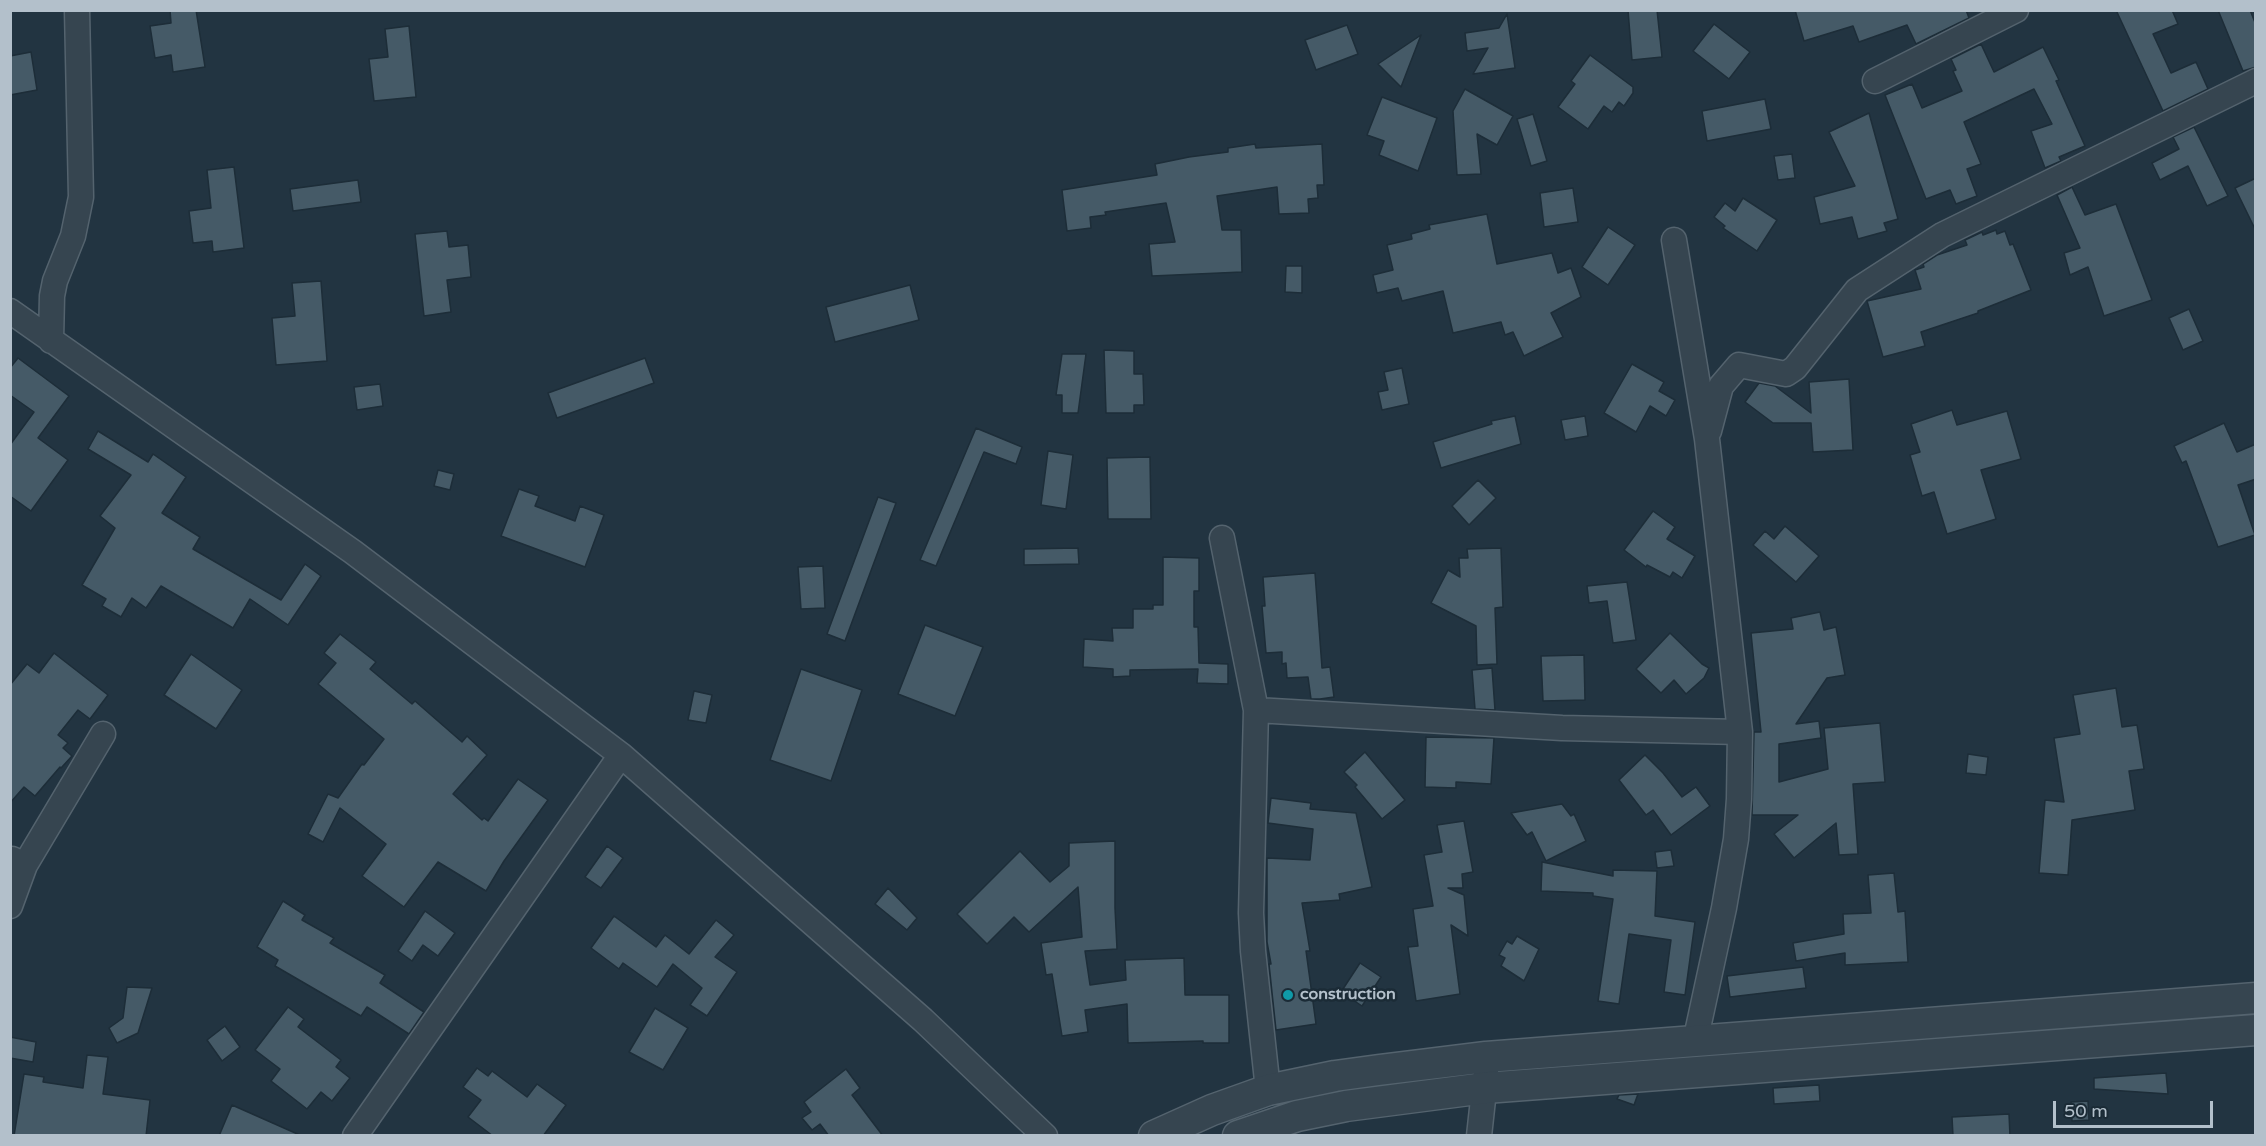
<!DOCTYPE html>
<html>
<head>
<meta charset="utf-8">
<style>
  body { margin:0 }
  #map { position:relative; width:2266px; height:1146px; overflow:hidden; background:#223441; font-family:"Varela Round",sans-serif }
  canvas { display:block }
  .frame { position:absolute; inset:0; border:12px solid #b3c0cb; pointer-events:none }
  .scale { position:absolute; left:2053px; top:1101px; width:160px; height:27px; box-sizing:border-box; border:3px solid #b3c0cb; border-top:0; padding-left:8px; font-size:18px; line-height:21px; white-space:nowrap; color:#b3c0cb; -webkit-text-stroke:4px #1b2b36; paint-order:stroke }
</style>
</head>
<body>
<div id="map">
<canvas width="2266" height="1146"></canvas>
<div class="frame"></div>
<div class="scale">50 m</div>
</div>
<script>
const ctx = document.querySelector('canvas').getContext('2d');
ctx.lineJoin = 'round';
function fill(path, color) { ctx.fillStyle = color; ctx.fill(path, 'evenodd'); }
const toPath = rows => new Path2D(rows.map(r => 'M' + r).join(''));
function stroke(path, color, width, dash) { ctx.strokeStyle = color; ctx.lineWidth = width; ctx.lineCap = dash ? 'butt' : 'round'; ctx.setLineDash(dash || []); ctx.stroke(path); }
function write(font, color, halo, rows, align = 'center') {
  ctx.font = font + ' "Varela Round",sans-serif'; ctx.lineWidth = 5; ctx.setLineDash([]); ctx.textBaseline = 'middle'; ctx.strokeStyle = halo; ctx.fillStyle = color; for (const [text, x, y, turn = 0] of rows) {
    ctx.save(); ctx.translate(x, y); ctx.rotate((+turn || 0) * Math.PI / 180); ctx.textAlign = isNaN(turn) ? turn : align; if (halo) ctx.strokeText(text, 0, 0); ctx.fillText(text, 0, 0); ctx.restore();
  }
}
const building = toPath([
  [170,10,196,10,205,67,173,72,171,55,155,58,150,26,171,23,170,10],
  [1628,10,1657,10,1662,57,1632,60,1628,10],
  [1795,10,1966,10,1969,18,1916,44,1907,25,1859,42,1853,26,1804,41,1795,10],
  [2116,10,2172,10,2178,24,2153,34,2171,73,2196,62,2208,89,2163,111,2116,10],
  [2218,10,2250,10,2256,25,2256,67,2243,71,2218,10],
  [1507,14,1515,68,1473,74,1488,48,1467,51,1465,33,1499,28,1507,14],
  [1714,24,1750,52,1729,79,1693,51,1714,24],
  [1347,25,1358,54,1316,70,1305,40,1347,25],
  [409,26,416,97,374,101,369,59,388,57,385,29,409,26],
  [1421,35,1401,87,1378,64,1421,35],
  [1981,44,1994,72,2043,47,2059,80,2056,81,2085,146,2059,157,2061,161,2045,168,2031,131,2052,124,2034,89,1964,122,1981,164,1967,169,1977,196,1956,204,1950,190,1926,199,1885,95,1912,84,1922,108,1962,91,1953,71,1956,70,1951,59,1981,44],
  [31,52,37,90,10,95,10,56,31,52],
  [1590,55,1633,87,1633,93,1624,106,1619,102,1612,112,1604,106,1588,129,1558,107,1575,84,1571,81,1590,55],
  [1465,89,1513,116,1497,145,1477,134,1481,174,1457,175,1453,111,1465,89],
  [1382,97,1437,118,1418,171,1379,155,1384,141,1367,135,1382,97],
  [1765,99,1771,129,1707,141,1702,111,1765,99],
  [1869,113,1898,219,1884,223,1887,231,1858,239,1852,217,1820,224,1814,197,1855,186,1829,132,1869,113],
  [1533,114,1547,161,1531,166,1517,119,1533,114],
  [2194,127,2228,196,2207,206,2188,166,2160,180,2152,163,2179,149,2173,137,2194,127],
  [1255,144,1256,148,1322,144,1324,185,1317,185,1318,198,1308,199,1309,213,1279,214,1277,187,1217,196,1222,230,1241,230,1242,272,1152,276,1149,244,1175,242,1166,203,1105,212,1106,215,1090,217,1091,228,1067,231,1062,190,1157,175,1155,164,1189,157,1228,152,1228,148,1255,144],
  [1792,154,1795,178,1778,180,1774,156,1792,154],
  [234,167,244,248,213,252,212,241,193,243,189,211,211,208,207,170,234,167],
  [2256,178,2256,231,2235,188,2256,178],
  [358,180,361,202,293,211,290,189,358,180],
  [2072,187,2085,215,2116,204,2152,300,2104,316,2088,267,2070,275,2064,253,2080,248,2057,195,2072,187],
  [1573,188,1578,222,1544,227,1540,193,1573,188],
  [1743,198,1777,220,1757,251,1723,228,1725,226,1714,217,1725,203,1735,211,1743,198],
  [1487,214,1497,264,1552,253,1558,273,1571,268,1581,297,1551,313,1563,337,1524,356,1513,332,1505,335,1501,322,1453,333,1443,291,1402,301,1398,288,1377,293,1373,275,1393,270,1387,245,1412,239,1411,234,1430,229,1429,225,1487,214],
  [1608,227,1635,245,1608,285,1582,267,1608,227],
  [1996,230,1997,234,2005,231,2010,245,2013,244,2031,290,1978,311,1978,313,1921,332,1925,346,1883,357,1867,301,1921,289,1915,270,1924,267,1923,264,1937,255,1967,245,1965,240,1982,232,1983,235,1996,230],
  [447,231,449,247,468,245,471,277,447,280,451,312,424,316,415,234,447,231],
  [1286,266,1302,266,1302,293,1285,292,1286,266],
  [321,281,327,361,276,365,272,318,295,316,292,283,321,281],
  [910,285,919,320,835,342,826,307,910,285],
  [2189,309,2203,341,2183,350,2169,318,2189,309],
  [1104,350,1134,351,1134,374,1143,374,1144,405,1134,405,1134,413,1106,413,1104,350],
  [1062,354,1086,354,1078,413,1062,413,1062,395,1056,395,1062,354],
  [18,358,69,396,38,438,68,460,31,511,10,496,10,445,34,412,10,395,10,368,18,358],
  [645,358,654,383,557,418,548,393,645,358],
  [1632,364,1664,382,1659,391,1675,400,1666,416,1650,406,1636,432,1604,413,1632,364],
  [1402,368,1409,404,1382,410,1378,392,1388,390,1384,372,1402,368],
  [1849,379,1853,450,1813,452,1811,423,1773,423,1745,402,1759,383,1775,386,1811,413,1809,382,1849,379],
  [380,384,383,406,357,410,354,387,380,384],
  [1952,410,1957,425,2007,411,2021,459,1981,470,1996,519,1947,534,1934,492,1922,496,1910,455,1920,452,1911,424,1952,410],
  [1515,416,1521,444,1441,468,1433,442,1492,424,1491,421,1515,416],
  [1585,416,1588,436,1565,440,1561,420,1585,416],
  [2224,423,2237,452,2256,444,2256,479,2238,485,2255,535,2218,547,2186,461,2182,463,2174,446,2224,423],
  [976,428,1022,447,1016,464,984,452,936,566,920,560,976,428],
  [98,431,148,462,153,454,186,477,162,513,200,537,193,549,281,600,305,564,321,576,288,625,250,599,233,628,161,586,146,608,132,598,121,617,102,606,106,599,82,585,115,528,100,516,131,475,88,449,98,431],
  [1048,451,1073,455,1066,509,1041,505,1048,451],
  [1150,457,1151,519,1108,519,1107,458,1150,457],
  [438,470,454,474,450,490,434,486,438,470],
  [1478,480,1496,498,1469,525,1452,506,1478,480],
  [519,489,539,496,535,506,575,521,580,506,604,515,585,567,501,536,519,489],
  [878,497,896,503,845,641,827,634,878,497],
  [1653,511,1675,527,1667,539,1695,556,1682,578,1673,572,1670,577,1647,565,1646,567,1624,550,1653,511],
  [1785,526,1819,556,1796,582,1753,545,1765,531,1774,539,1785,526],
  [1078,548,1079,564,1024,565,1024,549,1078,548],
  [1501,548,1503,607,1495,608,1497,664,1477,665,1476,626,1431,603,1448,570,1460,577,1459,558,1468,558,1467,549,1501,548],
  [1163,557,1199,558,1199,591,1194,591,1194,627,1198,627,1199,663,1228,664,1228,684,1197,683,1198,669,1130,670,1130,676,1113,677,1113,669,1083,667,1084,639,1113,641,1112,628,1133,628,1133,609,1153,609,1153,605,1163,605,1163,557],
  [823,566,825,608,801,609,798,567,823,566],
  [1315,573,1322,668,1330,667,1334,697,1320,699,1311,699,1308,677,1287,678,1286,663,1282,664,1282,652,1266,653,1262,606,1265,606,1263,577,1315,573],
  [1627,582,1636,640,1613,643,1607,601,1589,603,1587,586,1627,582],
  [1820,612,1824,630,1836,627,1845,675,1827,678,1796,724,1819,721,1821,738,1779,744,1779,782,1828,769,1824,728,1880,723,1885,782,1853,784,1858,854,1839,855,1836,823,1794,858,1774,834,1798,815,1752,815,1754,732,1761,732,1751,633,1793,629,1791,618,1820,612],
  [925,625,983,647,955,716,898,694,925,625],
  [1670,633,1702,664,1709,668,1704,678,1686,694,1674,680,1661,693,1636,669,1670,633],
  [340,634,376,662,370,669,412,704,415,701,462,742,467,736,487,755,453,794,482,820,484,818,488,821,518,779,548,800,504,861,486,891,438,862,404,907,362,876,386,844,340,808,323,842,308,834,328,794,338,798,362,764,364,765,384,739,318,684,336,663,324,653,340,634],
  [54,653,108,695,90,719,78,710,58,735,68,743,63,748,72,756,61,768,60,767,35,796,24,787,10,803,10,685,27,664,39,673,54,653],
  [191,654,242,690,216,729,164,695,191,654],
  [1584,655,1585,700,1543,701,1541,656,1584,655],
  [1492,668,1495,710,1475,709,1472,670,1492,668],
  [801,669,862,690,831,781,770,760,801,669],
  [2116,688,2122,727,2137,725,2144,769,2129,771,2135,810,2072,820,2068,875,2039,873,2045,800,2064,802,2054,738,2080,734,2073,695,2116,688],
  [694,691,712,695,706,723,688,720,694,691],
  [1426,737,1494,738,1491,784,1456,782,1456,788,1425,787,1426,737],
  [1365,752,1405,800,1382,819,1355,787,1357,785,1344,772,1365,752],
  [1968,754,1988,757,1986,775,1966,773,1968,754],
  [1645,755,1663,773,1682,797,1696,787,1710,806,1671,835,1653,810,1646,815,1619,780,1645,755],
  [1271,798,1311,803,1310,809,1356,813,1372,887,1339,894,1340,900,1302,903,1310,951,1306,951,1316,1024,1276,1030,1269,964,1271,964,1267,942,1267,858,1310,860,1313,829,1268,823,1271,798],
  [1562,804,1571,816,1574,814,1586,841,1546,861,1532,832,1527,835,1511,813,1562,804],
  [1464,821,1473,872,1462,874,1463,888,1448,888,1464,895,1468,936,1451,925,1460,994,1416,1001,1408,947,1418,946,1413,909,1433,906,1424,855,1442,852,1437,825,1464,821],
  [1115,841,1115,908,1117,949,1085,951,1090,985,1126,980,1125,960,1184,958,1185,995,1229,995,1229,1043,1203,1043,1203,1041,1128,1043,1127,1004,1085,1010,1088,1032,1062,1036,1052,974,1046,975,1041,943,1082,937,1078,887,1029,932,1014,917,987,944,957,914,1020,851,1050,882,1069,866,1069,843,1115,841],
  [607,846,623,858,601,888,585,877,607,846],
  [1671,850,1674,866,1657,868,1655,852,1671,850],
  [1542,862,1613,876,1613,870,1657,871,1655,916,1695,922,1685,995,1664,992,1671,940,1629,934,1619,1004,1598,1001,1613,899,1593,896,1593,893,1541,891,1542,862],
  [1894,873,1898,912,1905,911,1908,962,1845,965,1845,953,1796,961,1793,943,1844,934,1843,914,1871,913,1868,875,1894,873],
  [888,888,917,918,907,930,875,904,888,888],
  [283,901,305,915,302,920,334,938,330,943,385,975,380,983,424,1012,409,1034,367,1007,361,1016,275,966,278,960,257,947,283,901],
  [425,911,455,933,438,956,423,945,412,961,398,951,425,911],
  [614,916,656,947,665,935,689,954,716,920,734,935,715,957,737,972,707,1016,690,1005,702,988,673,964,657,987,623,963,619,969,591,948,614,916],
  [1517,936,1539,949,1524,981,1501,966,1505,958,1499,955,1507,941,1512,944,1517,936],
  [1360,963,1381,977,1362,1006,1341,992,1360,963],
  [1803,967,1806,988,1730,997,1727,976,1803,967],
  [127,987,152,988,138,1033,117,1043,109,1028,123,1018,127,987],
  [288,1007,304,1019,298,1027,341,1060,336,1067,350,1078,332,1101,321,1092,307,1109,271,1081,280,1069,255,1050,288,1007],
  [655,1008,688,1028,663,1070,629,1052,655,1008],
  [225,1026,240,1047,222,1061,207,1040,225,1026],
  [10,1037,36,1042,33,1062,10,1058,10,1037],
  [87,1055,108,1057,103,1094,150,1100,146,1136,14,1136,24,1074,44,1077,43,1082,83,1088,87,1055],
  [477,1068,488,1076,492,1071,527,1097,537,1084,566,1105,543,1136,493,1136,468,1117,481,1100,463,1087,477,1068],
  [846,1069,860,1088,852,1095,883,1136,829,1136,820,1124,812,1130,802,1118,811,1112,804,1102,846,1069],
  [2166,1073,2168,1094,2094,1089,2094,1078,2166,1073],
  [1819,1085,1820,1101,1774,1104,1773,1088,1819,1085],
  [1638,1094,1634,1105,1617,1099,1619,1095,1638,1094],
  [2088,1101,2089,1120,2072,1121,2071,1102,2088,1101],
  [232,1105,302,1136,219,1136,232,1105],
  [2009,1114,2010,1136,1953,1136,1952,1117,2009,1114]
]);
fill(building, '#455a67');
stroke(building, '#1d2d38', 1.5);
const minor = toPath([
  [1875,81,2016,10],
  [1674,240,1707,439,1740,732,1739,799,1736,839,1724,908,1695,1042],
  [10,311,353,552,621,755,923,1020,1045,1136],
  [51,341,52,296,55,281,73,236,81,197,77,10],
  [1709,431,1721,386,1739,365,1786,374,1795,368,1857,290,1942,235,2256,81],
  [1222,538,1256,710,1251,913,1253,951,1268,1090],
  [1256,710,1562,728,1740,732],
  [25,865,103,734],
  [10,906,25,865,12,859],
  [355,1136,621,755],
  [1479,1136,1486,1072]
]);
const tertiary = toPath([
  [1154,1136,1212,1110,1268,1090,1335,1076,1379,1070,1486,1057,2256,998],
  [1238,1136,1297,1116,1346,1106,1485,1088,2256,1030]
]);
stroke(minor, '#54636e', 27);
stroke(tertiary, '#54636e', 33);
stroke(minor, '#364550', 24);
stroke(tertiary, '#364550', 30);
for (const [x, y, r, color] of [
  [1288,995,6,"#0f9aa8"]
]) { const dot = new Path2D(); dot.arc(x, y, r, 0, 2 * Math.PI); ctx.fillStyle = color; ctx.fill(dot); stroke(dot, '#1b2b36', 2); }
write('bold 16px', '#b3c0cb', '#1b2b36', [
  ["construction",1300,995]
], 'left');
</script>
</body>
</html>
